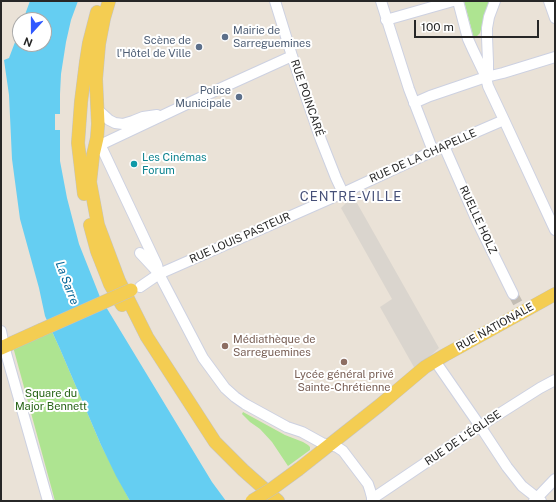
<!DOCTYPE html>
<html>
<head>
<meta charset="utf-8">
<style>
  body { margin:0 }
  #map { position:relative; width:556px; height:502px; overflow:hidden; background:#eae2d7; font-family:"Public Sans",sans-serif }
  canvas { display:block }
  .frame { position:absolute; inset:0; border:2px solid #272727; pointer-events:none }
  .north { position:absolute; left:12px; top:12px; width:40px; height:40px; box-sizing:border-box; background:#fff; border:1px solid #a9a9a9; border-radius:50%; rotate:201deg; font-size:11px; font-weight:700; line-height:16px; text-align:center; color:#272727 }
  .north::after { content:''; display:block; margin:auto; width:14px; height:18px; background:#2f58ff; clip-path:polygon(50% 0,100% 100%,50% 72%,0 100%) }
  .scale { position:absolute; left:414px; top:20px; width:125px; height:18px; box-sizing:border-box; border:2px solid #272727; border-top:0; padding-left:5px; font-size:12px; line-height:14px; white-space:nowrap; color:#272727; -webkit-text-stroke:3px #fff; paint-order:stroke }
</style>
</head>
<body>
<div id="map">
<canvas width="556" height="502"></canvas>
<div class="frame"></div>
<div class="north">N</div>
<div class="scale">100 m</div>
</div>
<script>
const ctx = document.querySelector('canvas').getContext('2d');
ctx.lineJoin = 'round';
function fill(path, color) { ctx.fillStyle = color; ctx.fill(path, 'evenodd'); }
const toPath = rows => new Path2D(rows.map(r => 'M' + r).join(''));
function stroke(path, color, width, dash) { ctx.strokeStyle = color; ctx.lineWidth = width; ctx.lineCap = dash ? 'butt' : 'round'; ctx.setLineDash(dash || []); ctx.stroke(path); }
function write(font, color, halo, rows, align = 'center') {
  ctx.font = font + ' "Public Sans",sans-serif'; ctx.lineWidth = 4; ctx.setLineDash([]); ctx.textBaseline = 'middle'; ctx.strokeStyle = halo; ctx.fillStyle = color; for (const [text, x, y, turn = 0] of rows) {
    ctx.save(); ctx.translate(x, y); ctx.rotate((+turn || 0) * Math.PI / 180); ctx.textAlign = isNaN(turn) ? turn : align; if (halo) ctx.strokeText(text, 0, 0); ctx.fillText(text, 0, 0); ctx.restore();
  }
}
fill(toPath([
  [464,1,489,1,480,33,474,39],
  [49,325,60,349,101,445,130,501,55,501,12,343],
  [243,412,285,435,303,442,308,445,310,447,310,450,288,466,272,442,260,429,250,422,242,414]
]), '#aee491');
fill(toPath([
  [353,196,439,348,415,369,380,307,392,299,341,208]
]), '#dad5ce');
fill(toPath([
  [30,1,78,1,71,20,66,42,61,74,60,94,60,161,67,198,79,244,100,297,212,482,226,501,130,501,116,476,101,445,60,349,45,316,39,288,20,219,12,159,9,95,4,60,9,58,20,29,20,44,44,44,44,20,23,20]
]), '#65cef2');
fill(toPath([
  [55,114,60,114,60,130,55,130]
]), '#eae2d7');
stroke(toPath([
  [513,294,520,307]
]), '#c3bdb4', 10, [10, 5]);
const minor = toPath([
  [275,1,292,56,321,140,336,178,343,193],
  [381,1,409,89,433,151],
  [458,1,468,39,473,50,486,77,488,86,504,120,555,230],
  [549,1,555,18],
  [386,20,453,1],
  [486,77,488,70,488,62,487,37,487,28,489,17,495,1],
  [414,103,430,96,486,77,503,73,555,57],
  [98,110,109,120,115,123,123,124,133,121,143,117,157,115],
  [98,140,157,265,158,269],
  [100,145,206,95,292,56],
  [444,146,477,221,513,294],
  [140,253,153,267,159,274,203,358,225,388,235,397,245,404,287,427,302,432,322,443,337,447,343,451,368,484,370,490,373,501],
  [140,287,159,274,343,193,444,146,504,120],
  [1,331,4,346,48,501],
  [435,361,480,426,507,467,522,486,541,501],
  [372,499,480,426,540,388,555,380],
  [534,501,555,479]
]);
const major = toPath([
  [109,1,104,18,99,44,96,79,98,124,97,138,93,155,90,182,98,225,119,281,147,337,215,442,243,470,278,501],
  [84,194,78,143,81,102,86,62,89,43,97,12],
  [90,225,97,251,110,284,122,305],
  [1,348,41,330],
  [299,469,380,405,425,367,445,355,555,294]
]);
stroke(minor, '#cdd1e1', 12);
stroke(major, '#c3c3c3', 14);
stroke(minor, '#fff', 10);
stroke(major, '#f4cd52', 13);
const majorBridge = toPath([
  [41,330,131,290],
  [252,501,273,488,299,469]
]);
stroke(majorBridge, '#c3c3c3', 14, []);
stroke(majorBridge, '#f4cd52', 13);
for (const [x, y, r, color] of [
  [225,37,4,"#5c6f8a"],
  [199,47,4,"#5c6f8a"],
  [239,97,4,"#5c6f8a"],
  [134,164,4,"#0f9aa8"],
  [225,346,4,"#8d6e63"],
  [344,362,4,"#8d6e63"]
]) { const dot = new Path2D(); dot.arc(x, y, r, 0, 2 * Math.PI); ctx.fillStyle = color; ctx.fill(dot); stroke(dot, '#fff', 1.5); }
write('11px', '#4e5e75', '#fff', [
  ["Mairie de",233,31,"left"],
  ["Sarreguemines",233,44,"left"],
  ["Scène de",191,41],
  ["l'Hôtel de Ville",191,54],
  ["Police",231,91],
  ["Municipale",231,104]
], 'right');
write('11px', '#272727', '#fff', [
  ["RUE POINCARÉ",307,98,71],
  ["RUE DE LA CHAPELLE",423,156,-24],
  ["RUELLE HOLZ",478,220,65],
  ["RUE LOUIS PASTEUR",240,238,-24],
  ["RUE NATIONALE",495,327,-29],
  ["RUE DE L'ÉGLISE",463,438,-34]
]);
write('11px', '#0d838f', '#fff', [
  ["Les Cinémas",142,158],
  ["Forum",142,171]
], 'left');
write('11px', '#785e54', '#fff', [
  ["Médiathèque de",233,340],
  ["Sarreguemines",233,353],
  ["Lycée général privé",344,375,"center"],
  ["Sainte-Chrétienne",344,388,"center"]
], 'left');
write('11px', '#276416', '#fff', [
  ["Square du",51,394],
  ["Major Bennett",51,407]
]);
write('italic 12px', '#096999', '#fff', [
  ["La Sarre",67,283,69]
]);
ctx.letterSpacing = '1px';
write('13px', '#465078', '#fff', [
  ["CENTRE-VILLE",351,197]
]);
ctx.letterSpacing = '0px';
</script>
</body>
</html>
